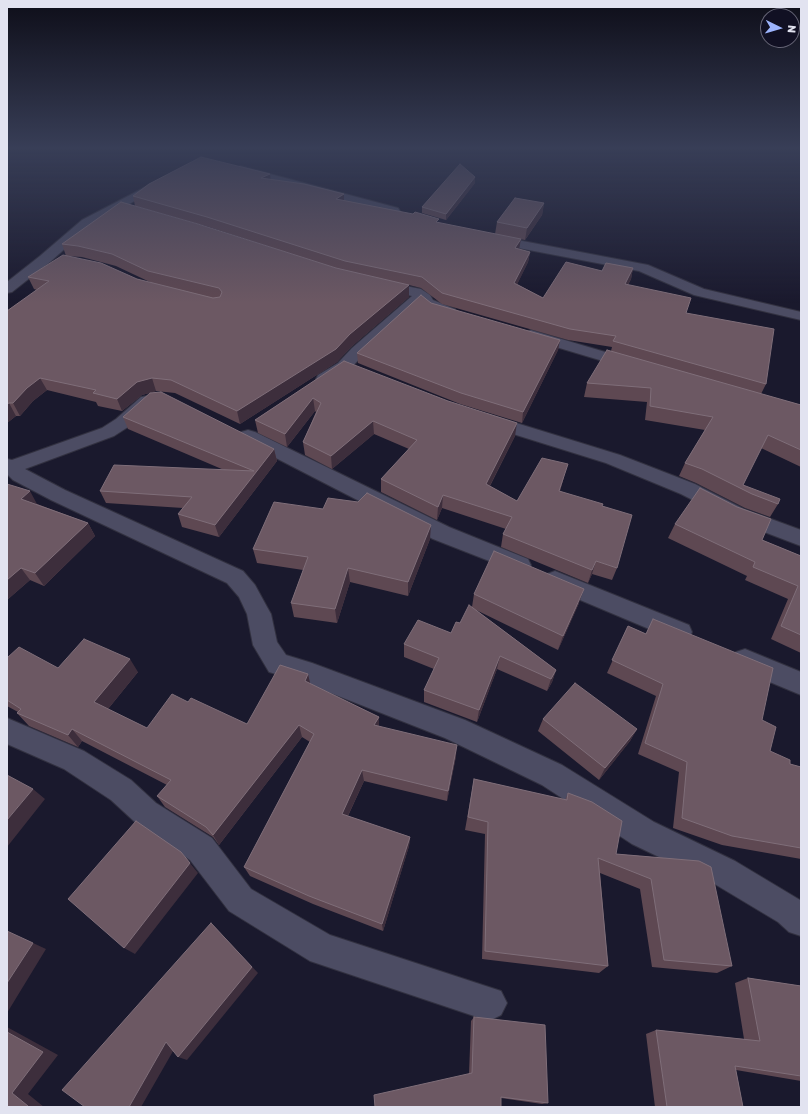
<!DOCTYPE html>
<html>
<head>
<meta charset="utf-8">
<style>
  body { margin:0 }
  #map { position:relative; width:808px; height:1114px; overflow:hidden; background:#1a192d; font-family:Rubik,sans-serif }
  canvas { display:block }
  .frame { position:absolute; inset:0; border:8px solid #e2e3f0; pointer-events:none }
  .north { position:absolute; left:760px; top:8px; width:40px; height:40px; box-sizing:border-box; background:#111023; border:1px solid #656475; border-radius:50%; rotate:95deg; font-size:11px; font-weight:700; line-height:16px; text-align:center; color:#e2e3f0 }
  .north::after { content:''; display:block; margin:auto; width:14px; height:18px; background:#9db4fd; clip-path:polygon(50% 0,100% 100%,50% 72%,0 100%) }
</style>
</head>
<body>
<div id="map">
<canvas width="808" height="1114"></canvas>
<div class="frame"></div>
<div class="north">N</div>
</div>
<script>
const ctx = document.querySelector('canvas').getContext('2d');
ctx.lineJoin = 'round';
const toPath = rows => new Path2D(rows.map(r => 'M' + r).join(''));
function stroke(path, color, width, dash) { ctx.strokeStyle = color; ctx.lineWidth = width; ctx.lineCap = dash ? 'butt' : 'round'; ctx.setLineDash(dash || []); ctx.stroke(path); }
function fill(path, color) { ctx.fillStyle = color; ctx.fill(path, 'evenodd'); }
const minor = toPath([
  [240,166,398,208,400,211,398,214,394,215,371,210,236,171,235,169,240,166],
  [159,180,165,183,163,185,90,226,50,262,12,292,7,293,7,282,40,256,82,220,159,180],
  [491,235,648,265,704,289,801,312,801,320,694,295,639,271,487,242,485,239,487,236,491,235],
  [380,281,421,289,430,295,433,300,455,309,457,312,455,315,450,316,423,306,421,303,364,354,350,369,330,383,324,384,318,383,316,379,318,375,338,363,352,348,412,296,375,288,373,285,375,282,380,281],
  [531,330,639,362,641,365,639,368,633,370,526,338,523,335,526,332,531,330],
  [147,396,153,397,156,401,153,405,128,427,114,436,25,469,65,490,243,571,255,585,267,607,271,614,277,642,286,655,312,663,465,720,562,765,654,822,735,861,800,900,801,936,789,932,778,922,713,883,632,844,542,785,445,738,300,681,269,672,253,645,247,614,239,597,227,583,51,500,13,480,7,474,7,459,12,460,102,428,116,419,141,397,147,396],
  [487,414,620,455,695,484,744,509,801,530,801,546,730,519,681,494,606,463,481,424,478,420,481,416,487,414],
  [248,430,255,432,449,527,528,559,531,565,528,571,520,573,433,539,241,440,239,436,241,432,248,430],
  [555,571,689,625,692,632,689,639,680,642,547,586,544,580,547,574,555,571],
  [745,649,801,672,801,695,736,668,732,660,736,652,745,649],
  [7,718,84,751,131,780,156,803,212,838,251,889,330,935,501,991,507,1003,501,1015,489,1021,310,961,229,911,190,860,136,823,111,800,64,769,7,744,7,718]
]);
stroke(minor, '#323140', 2);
fill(minor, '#4c4c63');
fill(toPath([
  [270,174,270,179,344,194,344,200,439,223,495,234,497,222,544,203,542,215,525,240,520,239,519,249,530,252,528,262,517,284,543,298,602,271,633,268,631,279,628,285,686,313,766,384,761,394,801,405,801,467,761,448,743,485,778,504,770,517,745,508,696,483,679,476,685,463,705,430,645,420,647,402,584,397,587,383,611,351,612,347,568,340,442,304,421,288,409,285,409,297,351,347,337,362,240,424,175,393,156,391,142,395,122,411,98,406,96,402,47,390,33,401,20,416,16,416,7,423,7,311,37,290,34,289,28,277,137,279,194,294,152,283,116,266,82,257,66,256,62,244,337,269,209,227,135,206,133,196],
  [475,183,446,220,422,213,422,207],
  [560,340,558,350,522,423,460,404,358,363,357,353],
  [344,361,515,436,490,486,517,501,564,477,560,491,602,506,617,568,612,580,592,574,588,583,501,547,503,534,506,529,442,508,437,520,381,492,381,479,409,449,374,434,332,469,305,455,303,442,316,412,315,411,287,447,258,433,255,420],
  [123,417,274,449,277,461,219,537,182,527,178,514,183,508,106,503,100,491,224,470,128,429],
  [7,484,37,504,88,523,95,536,44,586,30,580,7,600],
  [675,524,762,540,801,556,801,653,771,639,788,599,745,580,747,576,668,538],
  [430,539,408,596,350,582,337,623,294,617,291,603,303,570,257,563,253,549],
  [474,594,579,603,558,650,476,610,556,670,552,682,547,691,497,669,477,722,424,702,424,690,434,669,404,657,404,644,451,633,460,623,472,607],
  [653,619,762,720,770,751,790,764,801,767,801,859,722,845,673,828,679,772,638,754,656,696,607,673,628,626,646,634],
  [7,658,58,668,138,672,108,709,147,728,188,702,247,724,308,674,310,684,379,717,379,727,456,756,447,801,364,781,348,816,410,837,409,846,383,931,313,904,250,876,244,867,310,742,302,737,219,845,213,837,165,807,157,796,167,785,82,741,78,747,29,726,17,713,18,712,7,706],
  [543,719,637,729,630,741,599,780,538,731],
  [474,779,565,800,568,793,616,854,699,861,732,966,717,973,652,967,640,889,600,873,608,966,599,973,482,959,485,834,465,830],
  [748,978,801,986,801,1081,736,1070,743,1107,655,1107,646,1034,656,1030,744,1039,735,983],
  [474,1017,548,1103,542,1104,501,1098,469,1074,471,1021]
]), '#5e4852');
fill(toPath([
  [270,174,271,183,261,178],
  [475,177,475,183,446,220,446,214],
  [344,194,344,203,336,199],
  [544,203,542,215,525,240,527,228],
  [521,239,519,250,515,248],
  [530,252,528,262,513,293,514,283],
  [633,268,631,279,622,295,625,284],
  [409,285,409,297,351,347,337,362,240,424,237,411,350,334],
  [560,340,558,350,522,423,523,412],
  [40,378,47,390,33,401,20,416,13,403,27,388],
  [152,378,156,391,142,395,122,411,117,399,137,382],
  [313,398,315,411,287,447,285,434],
  [9,403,16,416,7,423,7,404],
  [373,421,374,434,332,469,331,456],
  [517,423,515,436,484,497,486,484],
  [274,449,277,461,219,537,215,525],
  [568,464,564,477,556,504,559,491],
  [30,491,37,504,29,512,21,499],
  [443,495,442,508,437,520,438,507],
  [88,523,95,536,44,586,35,573],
  [431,525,430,539,408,596,408,582],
  [596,561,592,574,588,583,592,570],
  [21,568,30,580,7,600,7,580],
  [348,568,350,582,337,623,335,609],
  [584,589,579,603,558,650,563,636],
  [500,656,497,669,477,722,479,710],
  [130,659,138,672,103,715,94,702],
  [556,670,552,682,547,691,551,679],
  [308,674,311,687,305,681],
  [379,717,379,729,374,725],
  [299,725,302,737,219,845,213,835],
  [72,729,82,741,78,747,68,735],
  [637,729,630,741,599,780,605,768],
  [457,745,456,756,447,801,448,791],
  [362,770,364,781,344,824,342,814],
  [33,789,45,799,7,847,7,820],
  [410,837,409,846,383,931,382,924],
  [181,852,198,873,135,954,124,948],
  [211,923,258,973,187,1060,178,1057],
  [33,943,46,949,7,1013,7,983],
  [7,1027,58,1055,28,1094,44,1107,28,1107,12,1093],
  [166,1042,176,1046,141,1107,129,1107]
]), '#3d2e3c');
const building = toPath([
  [201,157,270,174,261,178,304,184,344,194,336,199,413,214,415,212,439,219,436,222,521,239,515,248,530,252,514,283,543,298,566,262,602,271,606,263,633,268,625,284,691,298,686,313,774,329,766,384,613,341,616,336,570,329,442,293,422,277,345,261,207,217,133,196,149,184,201,157],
  [460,164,475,177,446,214,422,207,460,164],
  [515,198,544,203,527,228,497,222,515,198],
  [121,202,198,224,336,268,409,285,350,334,336,349,237,411,171,380,152,378,137,382,117,399,93,393,96,390,40,378,27,388,13,403,9,403,7,404,7,311,49,281,28,277,63,255,101,263,137,279,213,298,220,297,222,292,219,288,148,271,112,254,78,246,62,244,121,202],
  [421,295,431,303,560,340,523,412,461,393,357,353,421,295],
  [607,350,801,405,801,450,768,435,743,485,780,499,778,504,752,494,702,469,685,463,713,417,650,406,651,388,587,383,607,350],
  [344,361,448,401,517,423,486,484,517,501,542,458,568,464,559,491,603,504,602,506,632,515,617,568,596,561,592,570,503,534,512,517,443,495,438,507,381,479,417,440,373,421,331,456,303,442,321,403,313,398,285,434,255,420,344,361],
  [161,392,274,449,215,525,178,514,192,497,100,491,114,465,254,471,123,417,150,393,161,392],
  [7,484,30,491,21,499,88,523,35,573,21,568,7,580,7,484],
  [700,488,737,507,771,519,762,540,801,556,801,635,781,626,798,586,753,567,755,562,675,524,700,488],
  [367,493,431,525,408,582,348,568,335,609,291,603,308,557,253,549,274,502,323,509,328,498,358,502,367,493],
  [494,551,584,589,563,636,474,594,494,551],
  [469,605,556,670,551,679,500,656,479,710,424,690,439,658,404,644,418,620,451,633,456,622,460,623,469,605],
  [653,619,773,668,762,720,776,727,770,751,790,760,790,764,801,767,801,848,732,836,682,818,687,762,645,743,663,684,612,660,628,626,646,634,653,619],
  [84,639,130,659,94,702,147,728,172,694,188,702,191,698,247,724,280,665,308,674,305,681,379,717,374,725,457,745,448,791,362,770,342,814,410,837,382,924,309,896,244,867,314,734,299,725,213,835,206,827,157,796,171,780,72,729,68,735,17,713,21,709,7,700,7,658,19,647,58,668,84,639],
  [575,683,637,729,605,768,543,719,575,683],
  [7,775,33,789,7,820,7,775],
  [474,779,567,800,568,793,592,802,622,821,616,854,699,861,711,867,732,966,664,960,651,879,598,858,608,966,485,951,488,822,468,817,474,779],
  [136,821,181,852,190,863,124,948,68,899,136,821],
  [211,923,252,967,178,1057,166,1042,129,1107,85,1107,62,1090,211,923],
  [7,931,33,943,7,983,7,931],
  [748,978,801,986,801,1076,735,1066,743,1107,667,1107,656,1030,760,1041,748,978],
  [474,1017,545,1025,548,1103,501,1097,501,1107,375,1107,374,1095,472,1073,474,1017],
  [7,1032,43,1052,12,1093,28,1106,28,1107,7,1107,7,1032]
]);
fill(building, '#6c5863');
stroke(building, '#7f6e79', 1);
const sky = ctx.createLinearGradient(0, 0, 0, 303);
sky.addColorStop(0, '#0e0e19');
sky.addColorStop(0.49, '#383e57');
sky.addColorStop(1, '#383e5700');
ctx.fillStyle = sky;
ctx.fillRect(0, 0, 808, 303);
</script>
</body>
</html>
